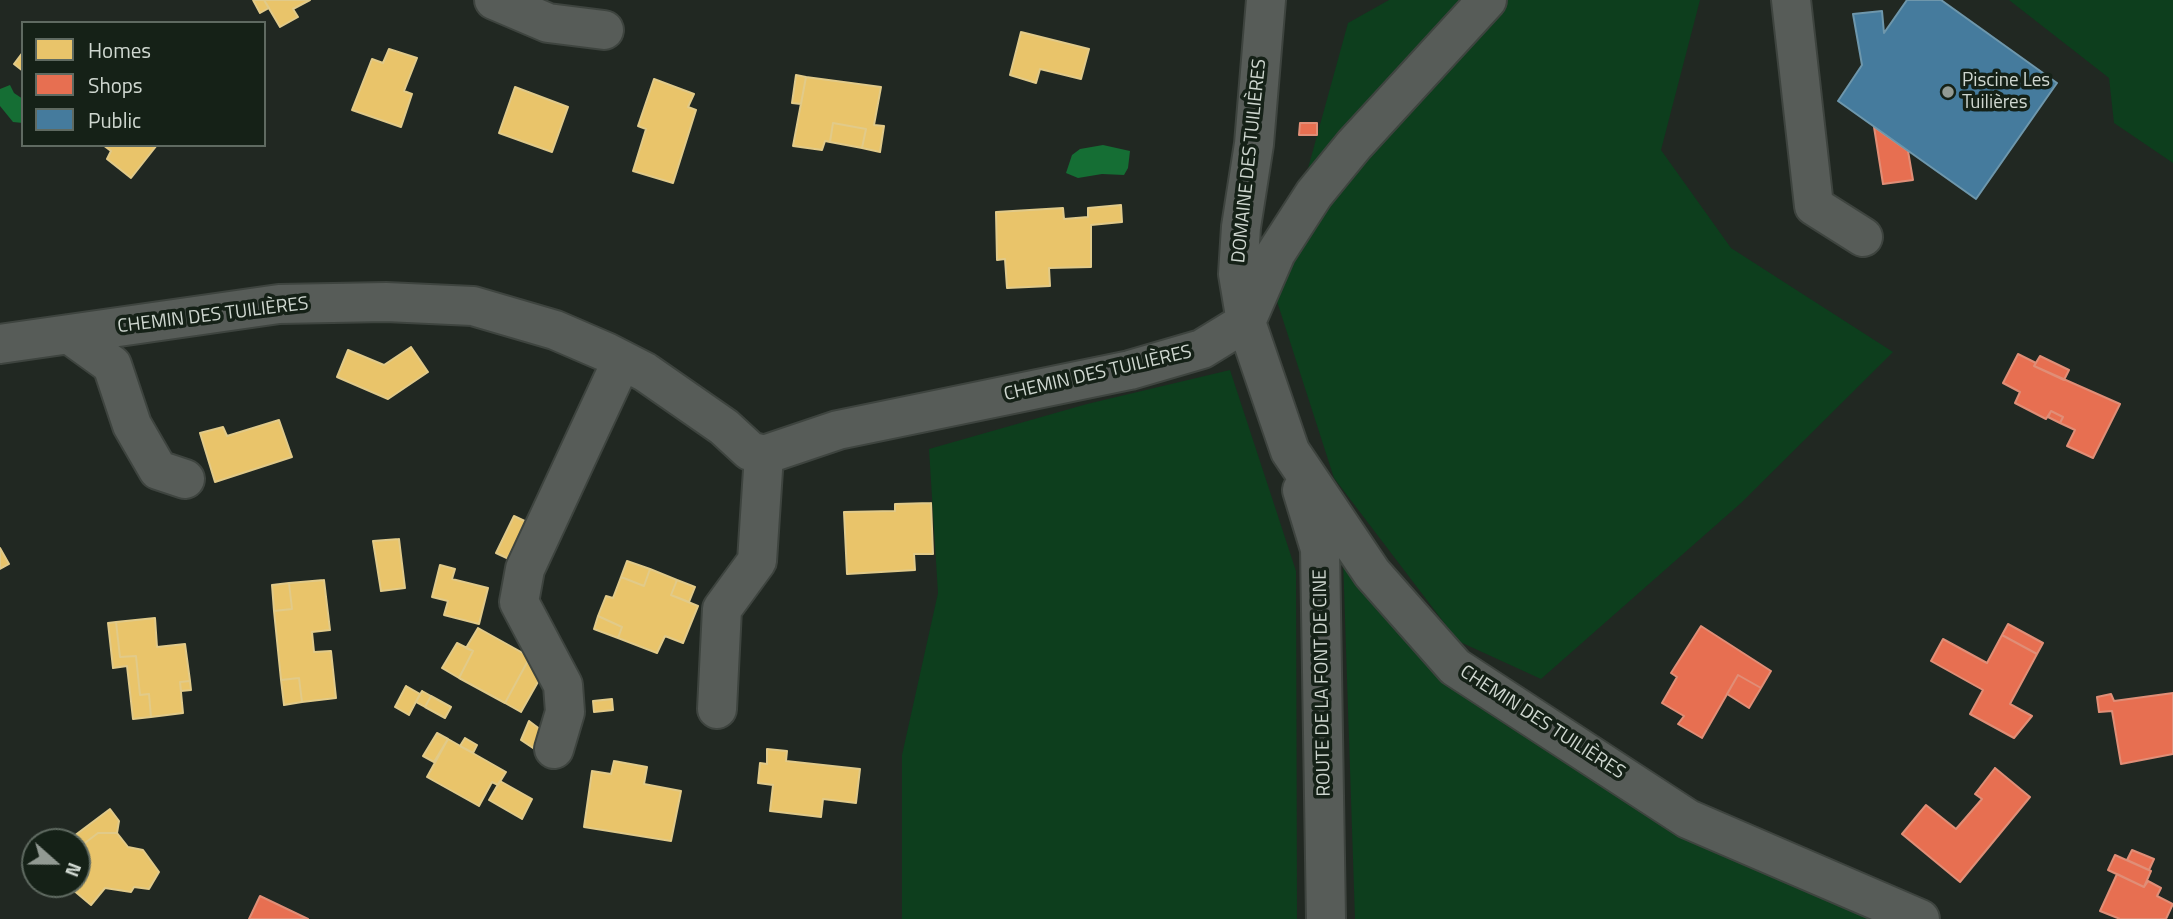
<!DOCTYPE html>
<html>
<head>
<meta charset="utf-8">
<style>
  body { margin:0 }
  #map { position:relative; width:2173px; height:919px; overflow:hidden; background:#212822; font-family:"Titillium Web",sans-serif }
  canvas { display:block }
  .legend { position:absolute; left:21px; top:21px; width:245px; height:126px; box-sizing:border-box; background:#152117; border:2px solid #5f6a61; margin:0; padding:9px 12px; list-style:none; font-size:21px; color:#cfd7d0 }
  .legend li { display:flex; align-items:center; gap:14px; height:35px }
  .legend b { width:35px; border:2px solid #5f6a61 }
  .north { position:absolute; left:21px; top:828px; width:70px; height:70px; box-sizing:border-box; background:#152117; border:2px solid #5f6a61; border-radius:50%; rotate:111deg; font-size:19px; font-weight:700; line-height:28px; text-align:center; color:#cfd7d0 }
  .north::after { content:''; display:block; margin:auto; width:24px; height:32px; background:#929a93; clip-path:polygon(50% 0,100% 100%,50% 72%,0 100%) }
</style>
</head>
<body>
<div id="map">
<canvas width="2173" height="919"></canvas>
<ul class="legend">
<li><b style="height:19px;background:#e9c46a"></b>Homes</li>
<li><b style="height:19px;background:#e76f51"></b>Shops</li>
<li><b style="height:19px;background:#457b9d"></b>Public</li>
</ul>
<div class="north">N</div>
</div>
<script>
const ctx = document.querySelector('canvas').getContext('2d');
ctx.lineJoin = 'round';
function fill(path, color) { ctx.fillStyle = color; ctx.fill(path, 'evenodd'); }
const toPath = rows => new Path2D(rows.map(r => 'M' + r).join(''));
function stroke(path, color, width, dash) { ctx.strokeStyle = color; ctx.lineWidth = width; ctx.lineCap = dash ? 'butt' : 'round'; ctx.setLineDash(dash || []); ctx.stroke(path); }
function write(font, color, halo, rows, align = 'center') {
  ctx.font = font + ' "Titillium Web",sans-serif'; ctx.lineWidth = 7; ctx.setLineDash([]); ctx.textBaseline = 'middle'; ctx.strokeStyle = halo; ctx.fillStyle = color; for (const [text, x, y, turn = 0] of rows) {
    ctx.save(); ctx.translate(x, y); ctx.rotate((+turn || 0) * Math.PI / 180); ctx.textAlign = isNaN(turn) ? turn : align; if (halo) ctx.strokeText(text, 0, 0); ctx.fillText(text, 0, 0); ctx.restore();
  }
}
fill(toPath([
  [1389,0,1700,0,1661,150,1731,248,1893,352,1741,503,1541,679,1458,641,1334,478,1274,292,1348,23],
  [2009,0,2173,0,2173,163,2114,123,2109,78],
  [1230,370,1296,571,1297,919,902,919,902,755,938,593,929,449,1087,404],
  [1343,558,1422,655,1507,726,1728,848,1870,919,1355,919]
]), '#0d3e1d');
fill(toPath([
  [10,85,14,93,23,99,23,123,13,122,0,106,0,89],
  [1103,145,1130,151,1128,168,1124,175,1102,174,1078,178,1066,173,1072,155,1080,149]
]), '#156e34');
const homes = toPath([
  [253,0,264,0,269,8,260,13,253,0],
  [264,0,310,0,293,9,298,17,280,27,264,0],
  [1021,32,1089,49,1081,79,1040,69,1036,83,1010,75,1021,32],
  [389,49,417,58,404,91,412,94,401,127,352,110,372,59,383,63,389,49],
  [23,52,23,71,14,64,23,52],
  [796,75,806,77,801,104,792,103,796,75],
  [806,77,881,87,874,125,884,126,880,152,862,148,866,129,833,123,830,142,825,141,822,150,793,146,806,77],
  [654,79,694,94,688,107,696,110,673,183,633,171,646,129,638,126,654,79],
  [515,87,568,107,552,152,499,133,515,87],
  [833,123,866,129,862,148,830,142,833,123],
  [103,145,157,145,131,178,107,159,111,151,103,145],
  [1121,205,1122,222,1091,225,1091,267,1049,268,1050,286,1007,288,1005,259,997,260,996,212,1063,208,1064,219,1088,217,1088,208,1121,205],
  [411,347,428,372,388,399,337,377,348,350,384,365,411,347],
  [279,420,292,457,215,482,200,433,223,427,227,436,279,420],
  [931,503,933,554,914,554,915,570,847,574,844,512,895,511,895,504,931,503],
  [514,516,529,523,511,560,496,553,514,516],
  [399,539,405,588,381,591,373,541,399,539],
  [0,548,9,564,0,569,0,548],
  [627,561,650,569,644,586,621,577,627,561],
  [440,565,455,569,452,579,488,588,479,624,444,615,448,601,432,597,440,565],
  [650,569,677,580,671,595,698,606,683,643,665,636,657,653,618,638,622,627,598,616,606,596,613,598,621,577,644,586,650,569],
  [324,580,330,630,312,632,314,652,331,651,336,698,302,702,299,678,281,680,274,611,292,609,289,583,324,580],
  [677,580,695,587,689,602,671,595,677,580],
  [289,583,292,609,274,611,272,585,289,583],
  [598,616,622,627,618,638,594,629,598,616],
  [155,618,157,647,185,644,190,681,180,682,183,713,151,717,149,694,140,695,136,656,120,657,116,622,155,618],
  [116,622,120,657,136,656,140,695,149,694,151,717,133,719,127,666,113,668,108,623,116,622],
  [478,628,530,657,505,703,459,678,473,651,466,648,478,628],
  [457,643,473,651,459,678,442,668,457,643],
  [530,657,543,673,521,712,505,703,530,657],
  [299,678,302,702,284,705,281,680,299,678],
  [190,681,191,690,181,691,180,682,190,681],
  [406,686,420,694,409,715,395,707,406,686],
  [422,691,431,696,425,707,416,702,422,691],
  [431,696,451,707,445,718,425,707,431,696],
  [612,699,613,710,594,712,593,701,612,699],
  [529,721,541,730,533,748,521,740,529,721],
  [437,733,448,739,434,762,423,756,437,733],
  [465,738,477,745,473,753,460,746,465,738],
  [448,739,506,772,498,785,492,782,479,806,427,777,448,739],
  [767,749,787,751,786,761,860,769,856,803,823,799,821,817,770,811,773,785,758,783,760,763,767,764,767,749],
  [614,761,647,767,644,784,681,791,671,841,584,827,592,771,611,774,614,761],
  [500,781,532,799,522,819,489,800,500,781],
  [110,809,119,821,117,833,98,833,77,849,77,842,66,842,110,809],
  [98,833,117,833,128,847,143,850,159,872,149,889,134,887,131,892,105,888,91,905,72,889,85,869,77,860,77,849,98,833],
  [77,860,85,869,77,882,77,860]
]);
fill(homes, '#e9c46a');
stroke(homes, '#e1ca89', 2);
const shops = toPath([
  [1300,123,1317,123,1317,135,1299,135,1300,123],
  [1874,127,1908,151,1913,180,1883,184,1874,127],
  [2018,354,2036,363,2034,366,2120,404,2093,458,2067,446,2075,430,2060,423,2063,417,2051,411,2046,419,2015,403,2020,392,2003,383,2018,354],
  [2040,356,2069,370,2064,380,2034,366,2040,356],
  [2051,411,2063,417,2060,423,2048,417,2051,411],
  [2008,624,2043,643,2037,654,2002,635,2008,624],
  [1701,626,1771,671,1761,688,1738,675,1702,738,1678,724,1684,716,1662,703,1677,677,1671,673,1701,626],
  [2002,635,2037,654,2010,704,2032,716,2014,738,1970,714,1983,690,1931,661,1943,639,1987,663,2002,635],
  [1738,675,1761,688,1749,708,1727,694,1738,675],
  [2173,693,2173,754,2121,764,2112,711,2099,712,2097,697,2111,694,2114,701,2173,693],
  [1995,768,2030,797,1960,882,1902,834,1926,805,1956,829,1982,799,1975,794,1995,768],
  [2132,850,2154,859,2149,870,2127,860,2132,850],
  [2115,855,2151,871,2144,887,2108,870,2115,855],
  [2117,874,2144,887,2148,881,2161,888,2157,896,2173,904,2166,919,2120,919,2100,911,2117,874],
  [260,896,308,919,249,919,260,896]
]);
fill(shops, '#e76f51');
stroke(shops, '#e08e77', 2);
const public = toPath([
  [1907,0,1941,0,2057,83,1976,199,1838,101,1862,65,1853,14,1882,11,1884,33,1907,0]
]);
fill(public, '#457b9d');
stroke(public, '#6e97ac', 2);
const minor = toPath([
  [494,0,548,23,604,30],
  [1266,0,1254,144,1241,227,1238,274,1246,322,1290,451,1372,573,1455,667,1688,819,1920,919],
  [1791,0,1814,206,1863,237],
  [1246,322,1276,253,1314,194,1354,145,1487,0],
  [69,334,112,365,132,425,158,470,185,479],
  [0,344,279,304,386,302,473,306,555,330,606,352,645,372,724,427,750,451,764,455,838,430,1130,370,1202,349,1246,322],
  [1302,490,1320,549,1326,919],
  [717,709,722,609,757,561,764,455],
  [554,749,565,712,563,685,519,602,525,569,622,360]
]);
stroke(minor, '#3e443f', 42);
stroke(minor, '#575c58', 38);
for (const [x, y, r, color] of [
  [1948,92,7,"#929a93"]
]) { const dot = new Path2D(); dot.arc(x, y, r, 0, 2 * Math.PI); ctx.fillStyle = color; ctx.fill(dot); stroke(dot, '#152117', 2.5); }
write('19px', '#cfd7d0', '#152117', [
  ["Piscine Les",1962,81],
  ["Tuilières",1962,103]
], 'left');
write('19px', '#cfd7d0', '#152117', [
  ["DOMAINE DES TUILIÈRES",1250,161,-84],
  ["CHEMIN DES TUILIÈRES",213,316,-7],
  ["CHEMIN DES TUILIÈRES",1098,374,-13],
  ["ROUTE DE LA FONT DE CINE",1323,683,-91],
  ["CHEMIN DES TUILIÈRES",1542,723,33]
]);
</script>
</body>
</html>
